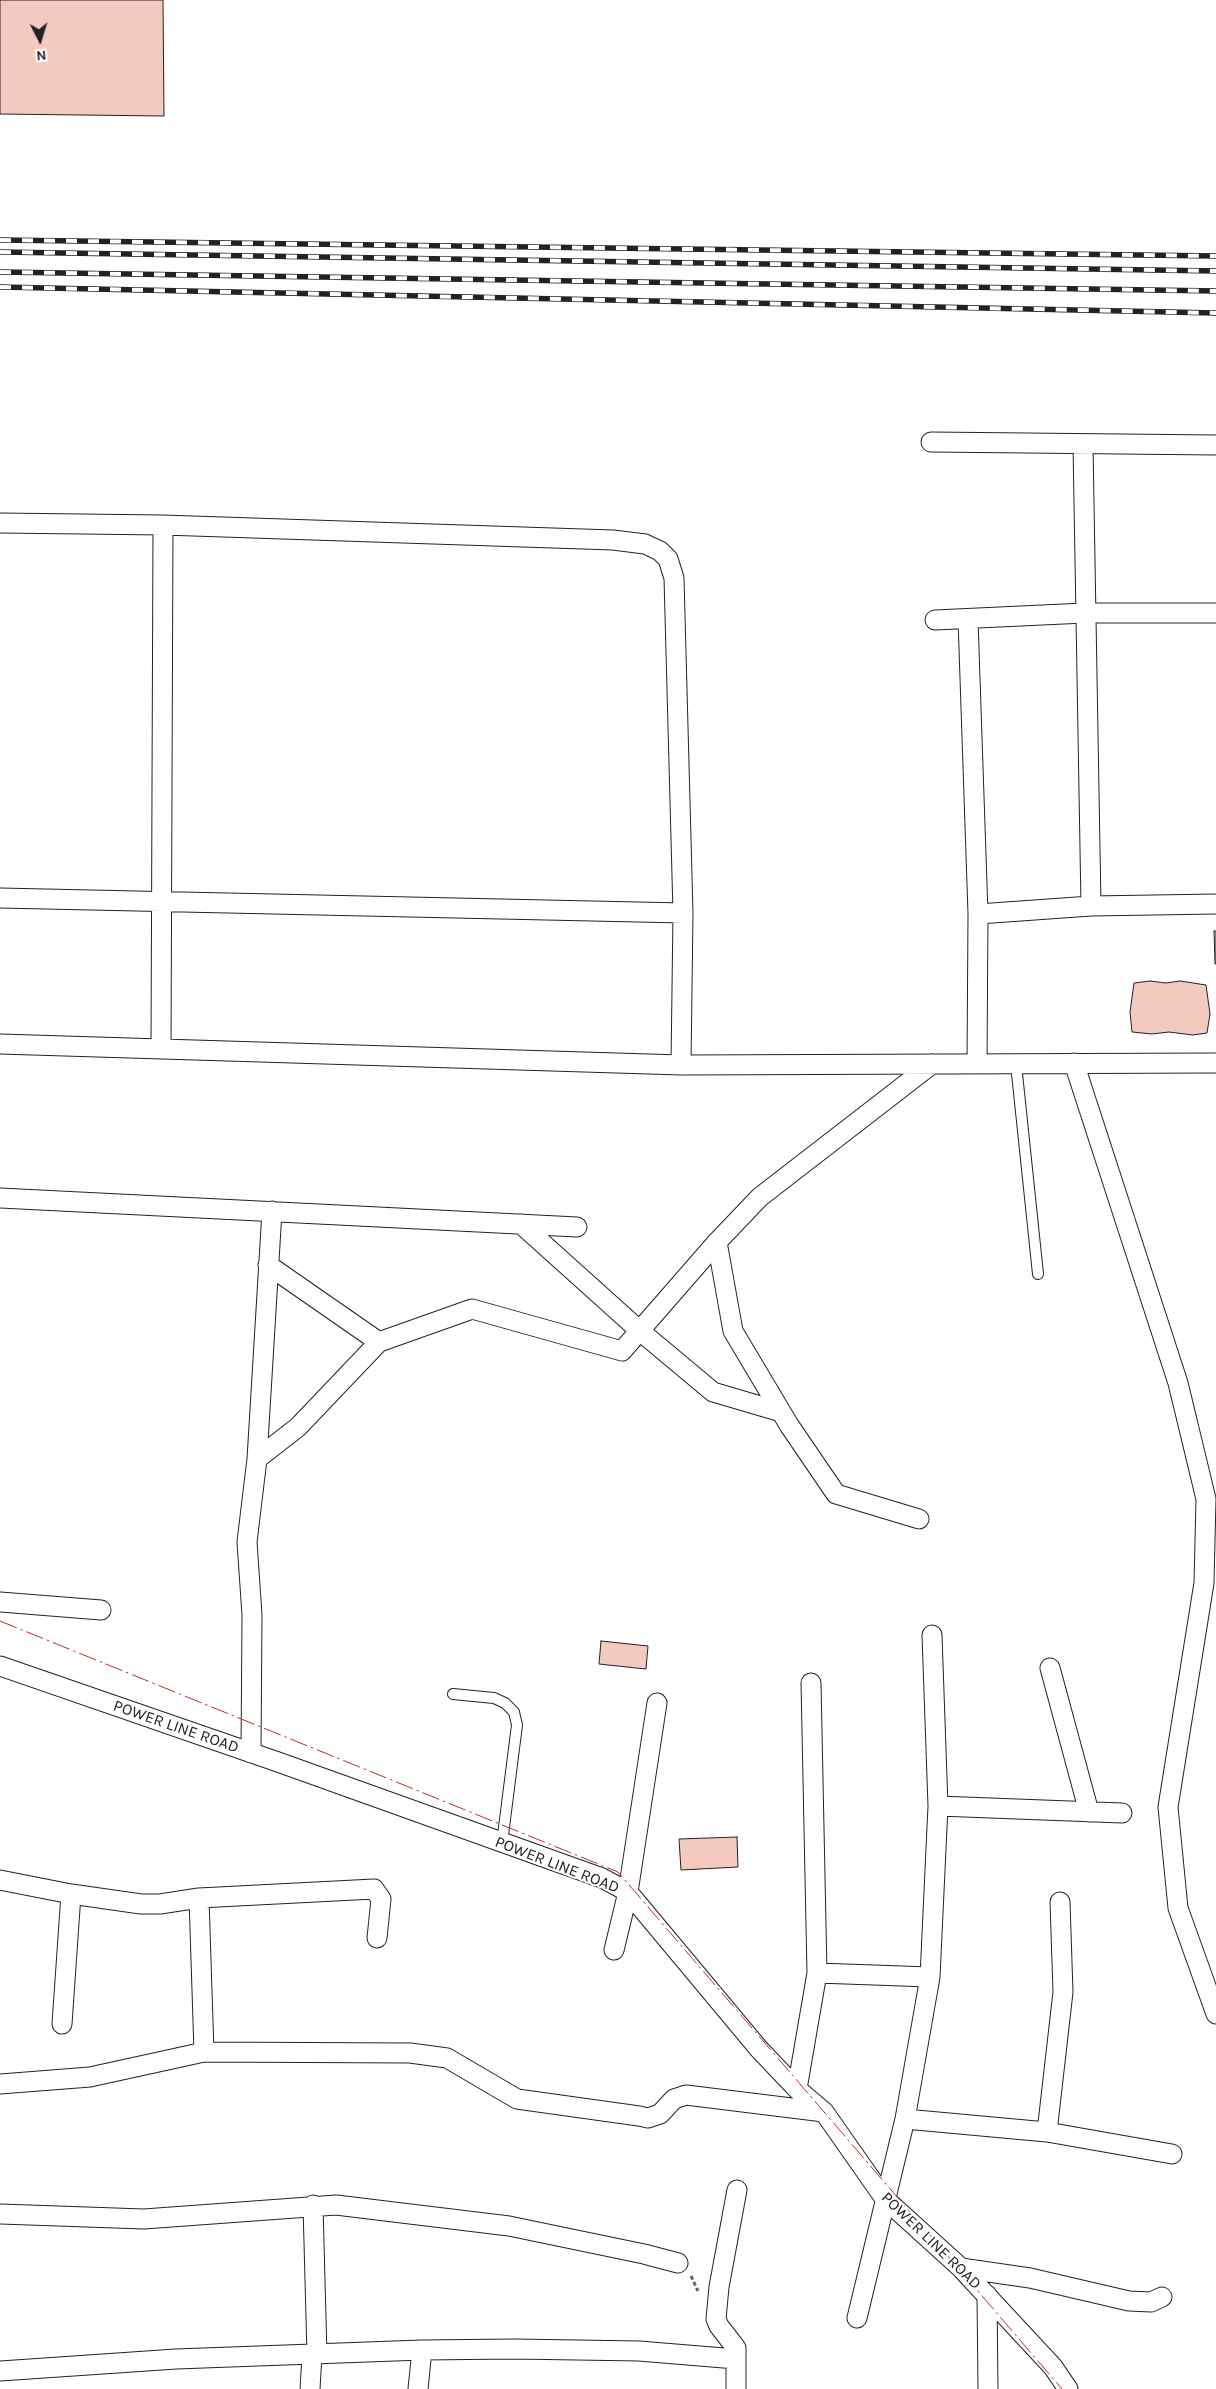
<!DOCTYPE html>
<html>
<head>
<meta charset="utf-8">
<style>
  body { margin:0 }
  #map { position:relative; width:1216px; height:2389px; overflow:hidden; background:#fff; font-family:Karla,sans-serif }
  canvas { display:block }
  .north { position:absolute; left:15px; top:15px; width:50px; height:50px; -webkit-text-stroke:4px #fff; paint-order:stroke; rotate:175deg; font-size:14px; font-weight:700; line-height:20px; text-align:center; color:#222 }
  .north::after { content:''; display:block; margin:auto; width:18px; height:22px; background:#222; clip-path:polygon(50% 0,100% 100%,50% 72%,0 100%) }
</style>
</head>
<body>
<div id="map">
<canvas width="1216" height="2389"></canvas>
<div class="north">N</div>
</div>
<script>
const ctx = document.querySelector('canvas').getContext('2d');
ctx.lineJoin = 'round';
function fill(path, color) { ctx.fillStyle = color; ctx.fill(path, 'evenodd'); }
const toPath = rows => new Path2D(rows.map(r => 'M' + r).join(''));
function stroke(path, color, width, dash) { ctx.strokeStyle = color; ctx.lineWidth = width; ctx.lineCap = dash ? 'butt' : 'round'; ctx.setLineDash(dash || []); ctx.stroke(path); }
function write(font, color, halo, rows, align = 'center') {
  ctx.font = font + ' Karla,sans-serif'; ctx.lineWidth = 4; ctx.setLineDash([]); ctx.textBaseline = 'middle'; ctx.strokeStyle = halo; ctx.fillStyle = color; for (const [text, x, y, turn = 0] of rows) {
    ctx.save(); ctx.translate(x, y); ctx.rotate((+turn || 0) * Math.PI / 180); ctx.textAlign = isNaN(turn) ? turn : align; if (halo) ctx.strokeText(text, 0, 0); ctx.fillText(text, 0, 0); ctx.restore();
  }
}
const building = toPath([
  [0,0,163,0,164,116,0,114,0,0],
  [1214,931,1216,931,1216,964,1215,964,1214,931],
  [1150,981,1166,983,1180,981,1206,985,1210,1014,1207,1033,1193,1035,1169,1032,1152,1034,1132,1032,1130,1012,1134,983,1150,981],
  [601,1641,648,1646,646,1669,599,1664,601,1641],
  [737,1837,738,1867,681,1870,679,1839,737,1837]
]);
fill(building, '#f3c9c0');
stroke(building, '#222', 1);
const lane = toPath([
  [1016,1064,1038,1274],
  [453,1694,494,1698,505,1703,514,1712,517,1725,502,1843]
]);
const street = toPath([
  [931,442,1216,445],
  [1083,445,1091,906],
  [0,523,163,525,613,540,645,544,660,551,668,559,674,578,683,913,681,1065,1216,1063],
  [968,619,978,914],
  [935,620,1085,613,1216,613],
  [0,898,683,913],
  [0,1044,681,1065],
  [161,1048,163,525],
  [1074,1063,1178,1383,1206,1499,1204,1583,1168,1807,1178,1908,1216,2014],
  [977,1064,978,914,1091,906,1216,904],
  [0,1198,577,1227],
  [521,1224,640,1331,713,1392,781,1412],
  [268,1265,379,1342],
  [257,1459,272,1211],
  [919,1519,836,1494,789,1425,733,1331,717,1242,760,1197,932,1064],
  [0,1602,101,1610],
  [0,1666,278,1762,602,1878,628,1892,759,2049,797,2089,824,2112,885,2199,961,2268,1053,2367,1068,2389],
  [1050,1668,1089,1812],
  [251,1753,252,1615,247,1542,257,1459,298,1427,379,1342,472,1309,622,1351,717,1242],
  [938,1806,1122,1813],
  [0,1880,71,1894,141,1904,160,1904,199,1898,374,1889,381,1899,377,1938],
  [199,1898,204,2052],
  [614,1950,628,1892,657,1703],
  [817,1973,930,1977],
  [62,2024,71,1894],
  [0,2084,90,2077,204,2052,410,2053,447,2058,517,2099,639,2116,648,2118,660,2114,674,2099,686,2095,824,2112],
  [797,2089,817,1973,811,1683],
  [905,2119,1047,2132,1172,2154],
  [1047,2132,1063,1992,1060,1902],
  [313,2205,317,2355],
  [0,2214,144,2219,336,2205,509,2226,644,2254,678,2263],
  [961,2268,1030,2278,1129,2301,1151,2302,1162,2297],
  [987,2295,988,2389],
  [857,2318,905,2119,930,1977,938,1806,932,1635],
  [0,2371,176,2359,422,2350,515,2349,639,2351,736,2359],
  [310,2389,312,2355],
  [418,2389,422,2350],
  [736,2389,736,2348,719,2326,716,2319,719,2287,737,2190]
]);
stroke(lane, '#222', 12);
stroke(street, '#222', 21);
stroke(toPath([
  [691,2276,698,2291]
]), '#646464', 3, [4, 2.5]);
stroke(lane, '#fff', 10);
stroke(street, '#fff', 19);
const rail = toPath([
  [0,240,1216,256],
  [0,252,1216,271],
  [0,272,1216,291],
  [0,287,1216,313]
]);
stroke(rail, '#222', 5.5);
stroke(rail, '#fff', 4, [11]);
stroke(toPath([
  [0,1621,618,1872,1062,2389]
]), '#c62828', 1, [18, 4, 2.5, 4]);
write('16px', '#222', '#fff', [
  ["POWER LINE ROAD",176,1727,19],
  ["POWER LINE ROAD",557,1865,21],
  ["POWER LINE ROAD",931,2241,44]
]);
</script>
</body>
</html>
